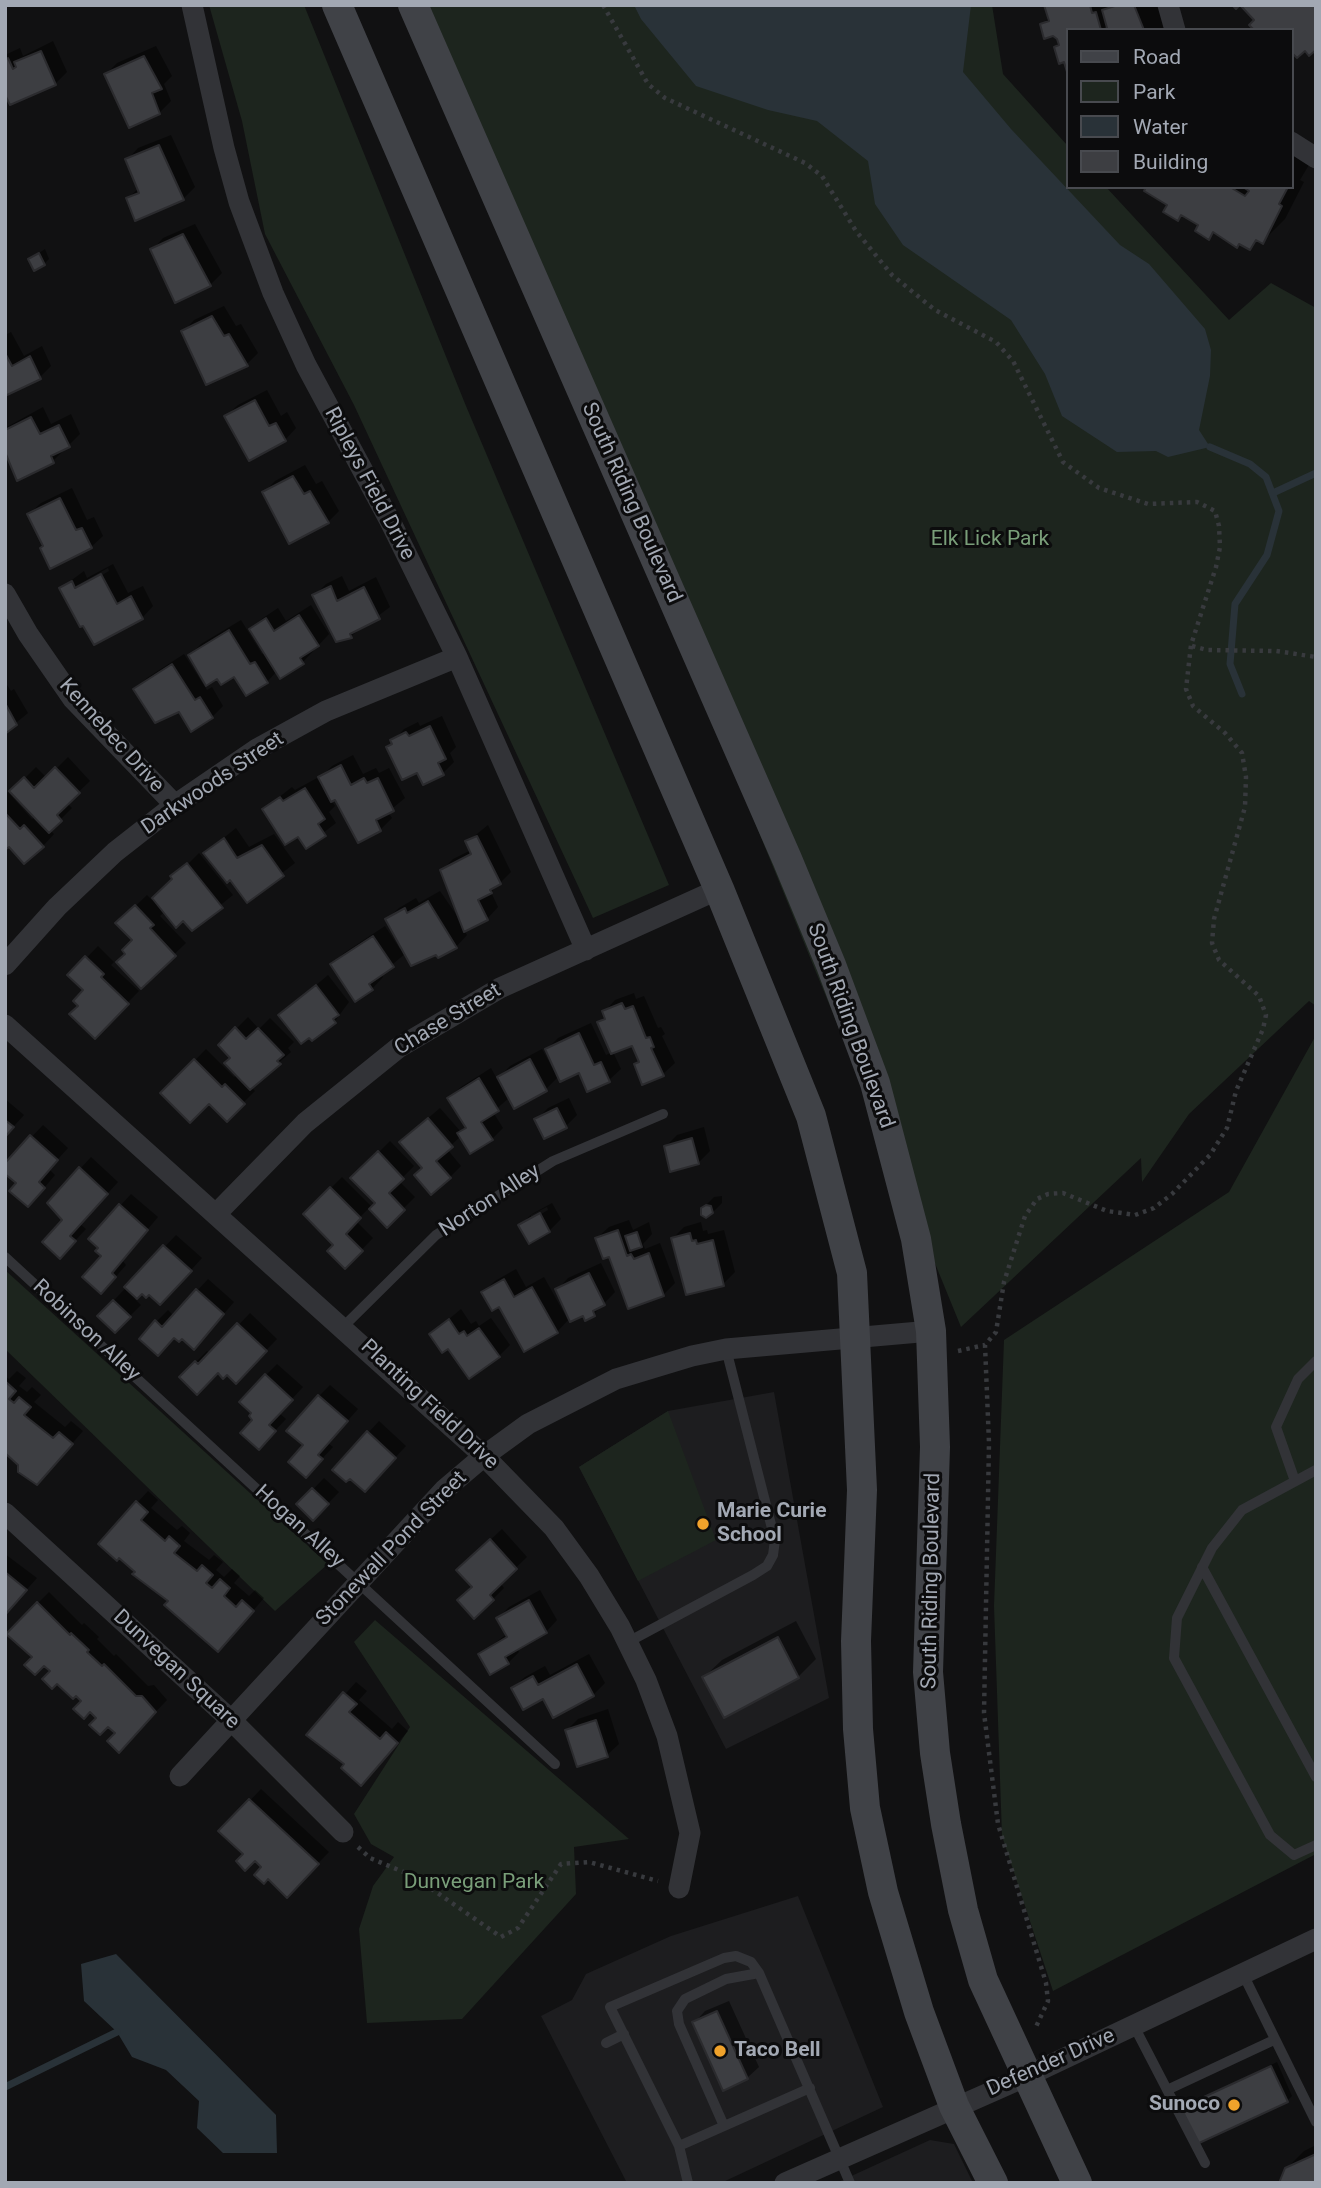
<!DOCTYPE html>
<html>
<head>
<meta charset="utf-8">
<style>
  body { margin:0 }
  #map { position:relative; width:1321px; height:2188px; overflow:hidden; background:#111112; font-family:Roboto,sans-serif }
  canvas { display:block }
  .frame { position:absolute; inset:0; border:7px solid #a2a8b3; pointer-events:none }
  .legend { position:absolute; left:1066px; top:28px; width:228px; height:161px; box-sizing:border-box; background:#0c0c0d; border:2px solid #484a4f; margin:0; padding:9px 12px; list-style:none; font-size:21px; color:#a2a8b3 }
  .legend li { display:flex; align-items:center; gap:14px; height:35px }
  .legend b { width:35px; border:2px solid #484a4f }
</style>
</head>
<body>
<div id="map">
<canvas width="1321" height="2188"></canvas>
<div class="frame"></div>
<ul class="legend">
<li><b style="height:9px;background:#404247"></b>Road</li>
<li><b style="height:19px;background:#1d251e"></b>Park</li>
<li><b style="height:19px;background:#293238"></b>Water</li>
<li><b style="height:19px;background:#3d3e42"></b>Building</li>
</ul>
</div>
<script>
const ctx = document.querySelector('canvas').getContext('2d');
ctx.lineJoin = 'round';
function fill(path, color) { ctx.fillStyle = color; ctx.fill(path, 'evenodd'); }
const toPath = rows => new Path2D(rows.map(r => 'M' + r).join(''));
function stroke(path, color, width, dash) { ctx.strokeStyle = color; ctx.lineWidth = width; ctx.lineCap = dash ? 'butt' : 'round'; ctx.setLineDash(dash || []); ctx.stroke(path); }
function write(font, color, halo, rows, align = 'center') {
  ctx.font = font + ' Roboto,sans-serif'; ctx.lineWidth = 6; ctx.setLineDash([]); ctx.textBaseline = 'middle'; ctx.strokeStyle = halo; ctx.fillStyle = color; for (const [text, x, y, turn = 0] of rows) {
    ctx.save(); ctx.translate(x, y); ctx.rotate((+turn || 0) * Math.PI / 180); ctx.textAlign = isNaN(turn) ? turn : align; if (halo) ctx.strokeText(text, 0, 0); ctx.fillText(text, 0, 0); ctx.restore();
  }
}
fill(toPath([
  [774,1392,829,1698,726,1749,579,1467,668,1411],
  [798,1896,883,2107,721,2183,627,2183,541,2016,572,2000,586,1974,671,1936],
  [930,2140,954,2144,973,2183,836,2183]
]), '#1d1d1f');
fill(toPath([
  [209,5,304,5,466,406,669,885,593,918,354,405,265,234,242,121],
  [421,5,992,5,1003,74,1067,145,1067,187,1106,187,1229,320,1271,283,1316,308,1316,1006,1309,1001,1189,1114,1142,1182,1141,1158,961,1327],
  [1316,1035,1316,1854,1053,1991,1002,1836,994,1606,1004,1340,1229,1192],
  [5,1270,328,1564,275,1611,5,1349],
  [668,1411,716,1540,638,1581,579,1467],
  [375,1620,629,1839,574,1847,576,1894,462,2019,367,2023,359,1929,373,1886,394,1857,371,1844,354,1814,410,1727,354,1642]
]), '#1d251e');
fill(toPath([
  [634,5,971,5,963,72,1011,129,1120,245,1149,264,1205,329,1211,350,1210,376,1199,430,1210,447,1168,457,1156,451,1117,452,1062,416,1045,374,1011,320,903,245,875,204,868,161,817,121,768,110,696,86,641,19],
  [116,1954,276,2115,277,2153,223,2153,197,2128,199,2101,166,2070,132,2057,117,2032,84,2001,81,1964]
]), '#293238');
fill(toPath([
  [1046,5,1165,5,1169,30,1067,30,1067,66,1055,47,1060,43,1058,38,1042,25,1049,17],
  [53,41,67,72,55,84,5,91,5,55,20,48,23,56],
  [156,46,172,76,164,84,171,101,159,113,106,74,117,63],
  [171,135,195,187,183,199,128,198,139,188,127,160,138,148],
  [1291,139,1316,153,1300,180,1304,182,1285,219,1262,242,1258,239,1249,248,1215,231,1209,237,1200,224,1183,214,1178,219,1170,204,1148,187,1291,187],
  [195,224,222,273,210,285,152,250,163,238],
  [45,249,49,259,44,264,30,259],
  [224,306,236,326,241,324,258,353,247,364,183,332,194,320],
  [11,332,24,356,42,346,51,366,40,377,5,394,5,335],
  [267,390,281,416,287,412,296,428,285,440,226,416,238,405],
  [43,407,51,424,71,414,80,434,53,461,5,450,5,428],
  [305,465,316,484,322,481,339,511,328,522,264,492,275,481],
  [72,488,87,520,94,517,103,536,91,547,45,546,29,514,41,503],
  [113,564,128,593,143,586,153,606,142,618,61,588,84,571,87,578],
  [108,568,109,571,76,590,76,586],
  [342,576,349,591,376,577,390,607,351,636,336,640,314,596,326,584],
  [311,605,329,634,303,662,280,676,277,671,267,682,235,674,190,655,201,644,241,620,262,654,266,652,251,629,263,618,278,608,286,621],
  [184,654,207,690,212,687,223,706,212,717,180,710,135,689,147,678],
  [5,682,11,691,14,689,28,713,5,732],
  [442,716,456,747,450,753,454,762,443,773,418,771,388,747,404,729,418,722,420,726],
  [353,755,363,774,376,768,379,773,389,768,405,798,388,812,392,818,380,830,336,797,331,800,335,806,329,812,336,823,306,846,299,835,264,809,292,787,295,790,317,778,318,780,332,766],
  [68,757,90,781,67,803,72,808,50,830,54,834,43,846,9,844,5,848,5,794,8,792,32,819,36,816,12,791,36,767,47,778],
  [488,825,511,872,491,892,498,907,487,919,464,930,467,935,456,947,437,952,406,953,381,974,383,977,372,989,332,964,344,953,385,926,400,949,403,947,387,919,399,908,416,898,419,903,440,891,462,923,442,870,453,859,471,850,467,842],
  [236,828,249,847,274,834,295,863,247,900,231,877,205,853],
  [199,853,233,895,192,928,184,919,165,911,160,916,186,943,141,986,127,954,134,940,118,923,147,895,152,900],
  [98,946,114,962,111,965,139,991,95,1036,81,1006,86,990,70,975],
  [328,975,349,1002,335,1021,281,1015],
  [634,993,636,999,644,996,658,1028,661,1027,665,1034,662,1036,675,1063,663,1074,643,1083,636,1065,640,1061,633,1044,613,1052,621,1069,609,1080,580,1071,559,1076,546,1089,514,1106,510,1097,493,1112,503,1128,492,1139,461,1136,447,1149,461,1166,450,1177,424,1168,413,1131,440,1108,461,1132,467,1126,449,1098,461,1087,491,1068,497,1079,510,1066,542,1049,552,1067,555,1066,547,1049,558,1038,591,1023,606,1055,612,1052,599,1022,605,1016,604,1012,615,1000],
  [248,1017,259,1029,270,1018,294,1042,288,1048,291,1052,251,1087,255,1091,227,1119,209,1102,163,1093,206,1049,234,1077,238,1074,232,1058,220,1045],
  [569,1098,577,1115,566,1126,537,1119,548,1108],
  [5,1099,24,1115,5,1136],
  [43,1125,68,1148,49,1169,55,1175,39,1194,18,1183,5,1165],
  [704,1127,710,1151,699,1162,672,1169,666,1146,677,1135],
  [390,1141,414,1166,399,1181,415,1197,387,1225,369,1208,356,1221,373,1238,345,1267,336,1245,305,1214,342,1177,373,1208,377,1203,353,1178],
  [91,1157,118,1182,80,1224,86,1229,71,1245,64,1220,80,1169],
  [131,1194,158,1217,122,1260,126,1265,112,1281,104,1256,120,1206],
  [722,1196,722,1203,710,1215,702,1209,714,1197],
  [552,1203,561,1219,549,1231,530,1242,520,1225,532,1214],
  [547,1207,548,1210,531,1220,531,1215],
  [629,1220,633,1230,649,1222,652,1234,643,1244,645,1249,660,1243,675,1283,663,1295,610,1255,597,1238,609,1227],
  [701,1222,703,1231,707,1230,708,1234,724,1230,735,1272,723,1284,673,1238,684,1227],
  [176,1235,202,1258,172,1291,142,1292,135,1299,141,1305,115,1331,99,1316],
  [601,1263,615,1292,594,1314,584,1313,557,1290,568,1278],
  [516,1269,526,1287,544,1277,568,1320,570,1318,557,1332,500,1305,483,1292,495,1281],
  [208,1279,234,1302,205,1336,175,1336,169,1342,156,1322,168,1310,174,1316],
  [461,1309,471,1324,476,1321,479,1326,491,1318,510,1345,499,1356,449,1346,431,1334],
  [250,1313,277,1339,247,1370,181,1377,207,1351,211,1354],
  [277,1364,303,1387,279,1413,286,1419,270,1436,255,1419,266,1375],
  [17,1371,26,1378,19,1386,27,1392,32,1387,41,1395,34,1402,65,1427,71,1421,83,1431,48,1471,20,1464,5,1452,5,1376,9,1379],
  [330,1385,358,1409,328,1443,333,1447,317,1464,305,1445,319,1396],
  [379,1421,406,1446,376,1478,350,1476,368,1433],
  [324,1478,339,1492,313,1519,299,1504],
  [148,1491,158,1500,151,1508,177,1530,182,1526,190,1533,184,1541,209,1560,214,1555,223,1562,216,1570,224,1577,232,1569,240,1576,234,1583,249,1596,255,1590,264,1598,229,1639,170,1601,135,1574,137,1503],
  [502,1529,527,1557,500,1583,504,1588,493,1599,473,1586,470,1559],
  [5,1554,37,1578,5,1614],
  [540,1590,557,1620,546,1632,517,1648,519,1652,508,1663,480,1654,507,1634,498,1618,509,1607],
  [49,1592,82,1625,84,1623,99,1637,97,1639,114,1656,116,1654,148,1686,154,1685,167,1700,130,1739,98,1718,34,1657,38,1603],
  [796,1621,816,1659,798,1677,724,1715,704,1677,722,1660],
  [589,1654,605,1683,593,1695,544,1697,513,1688,525,1677,545,1666,550,1675],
  [356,1682,367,1691,359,1700,392,1729,398,1722,408,1731,373,1772,347,1764,309,1735],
  [608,1709,619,1744,607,1755,579,1765,567,1730,578,1719],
  [261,1789,329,1852,287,1895,264,1867,221,1831],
  [729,2001,759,2067,747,2078,694,2023,705,2011],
  [1277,2062,1292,2096,1287,2101,1182,2108],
  [1316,2145,1316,2183,1286,2169,1304,2151]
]), '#0007');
stroke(toPath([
  [1210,447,1250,464,1266,477,1279,511,1267,555,1235,604,1230,664,1242,694],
  [1273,493,1316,473],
  [5,2087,117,2032]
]), '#293238', 7);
const building = toPath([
  [1044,5,1090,5,1092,13,1096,12,1101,30,1067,30,1067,72,1064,62,1059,64,1054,47,1059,45,1057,39,1053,36,1044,39,1040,24,1049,21,1044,5],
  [1118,5,1134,5,1144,30,1103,30,1107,28,1102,10,1118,5],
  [1232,5,1316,5,1316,50,1309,56,1305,51,1297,58,1291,52,1291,30,1254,30,1249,25,1254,20,1240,5,1236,9,1232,5],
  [41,51,56,85,10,105,5,95,5,60,8,58,13,69,16,67,14,62,41,51],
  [144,56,162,89,152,93,160,114,129,128,104,74,144,56],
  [159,145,184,200,135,221,126,198,139,193,125,159,159,145],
  [1146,187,1230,187,1245,196,1249,191,1243,187,1288,187,1279,204,1282,206,1263,244,1256,240,1250,250,1239,244,1237,248,1213,232,1209,240,1195,231,1198,225,1181,215,1178,221,1163,212,1167,205,1144,191,1146,187],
  [183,234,211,286,175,303,150,249,183,234],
  [39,253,45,265,34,271,28,259,39,253],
  [212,316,224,336,229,334,248,366,206,385,181,331,212,316],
  [5,353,12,366,30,356,41,379,5,396,5,353],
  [255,400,269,426,276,423,286,441,249,461,224,416,255,400],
  [31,417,40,434,59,425,70,447,51,456,54,463,17,481,5,452,5,430,31,417],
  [293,476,304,494,310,491,329,523,289,544,262,492,293,476],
  [60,498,76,530,82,528,92,548,50,569,40,548,43,546,27,514,60,498],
  [101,574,117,604,131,596,143,619,94,645,83,626,80,627,59,588,72,581,75,588,101,574],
  [331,586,337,601,364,587,380,619,350,634,352,638,336,642,312,595,331,586],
  [299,615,319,646,300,658,304,664,280,679,249,629,266,618,274,631,299,615],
  [229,630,250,664,255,662,268,683,246,696,234,677,221,685,217,679,206,686,188,655,229,630],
  [172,664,195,700,200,697,213,718,191,732,179,712,155,723,133,689,172,664],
  [5,703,17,725,5,734,5,703],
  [430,726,446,759,438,763,444,775,423,785,417,773,402,780,386,747,392,744,390,740,406,732,409,736,430,726],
  [341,765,351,785,364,778,367,783,378,778,394,811,376,820,381,831,358,843,335,800,331,802,318,777,341,765],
  [55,767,80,793,57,815,62,821,49,833,9,791,24,777,34,788,55,767],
  [305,788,325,819,318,824,326,836,306,849,298,837,285,845,262,809,280,797,283,801,305,788],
  [5,813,20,829,24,825,44,847,24,864,9,847,5,850,5,813],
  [477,836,501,884,490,890,492,893,478,900,488,920,464,932,440,870,471,854,465,841,477,836],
  [224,838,237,858,262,845,284,876,247,903,230,880,227,883,203,853,224,838],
  [187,863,223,908,192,931,183,921,176,928,152,898,172,879,170,876,187,863],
  [428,901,457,948,438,958,436,955,411,966,385,919,405,908,407,913,428,901],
  [135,905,154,925,150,928,176,956,141,989,116,962,125,954,122,950,132,940,115,923,135,905],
  [373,936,394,967,369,984,373,990,355,1002,330,964,373,936],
  [85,956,104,974,101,977,129,1004,95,1039,69,1014,78,1006,73,1001,83,990,67,975,85,956],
  [316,985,339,1015,333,1019,336,1023,312,1041,309,1038,301,1044,278,1015,316,985],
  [622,1003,625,1009,633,1006,646,1038,650,1037,654,1047,651,1048,664,1076,642,1085,634,1064,639,1062,632,1046,611,1054,597,1022,605,1019,602,1011,622,1003],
  [235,1027,246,1039,258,1028,284,1055,277,1061,281,1064,250,1090,224,1063,230,1058,218,1045,235,1027],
  [579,1033,594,1065,601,1062,610,1082,587,1092,579,1073,560,1082,545,1049,579,1033],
  [194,1059,222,1087,225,1084,245,1104,227,1122,209,1104,190,1123,160,1093,194,1059],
  [530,1059,547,1091,514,1109,497,1077,530,1059],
  [479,1078,499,1111,481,1122,493,1140,470,1154,457,1133,466,1128,447,1098,479,1078],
  [557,1108,567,1128,544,1139,534,1119,557,1108],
  [428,1118,453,1147,436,1161,451,1178,431,1195,414,1175,422,1168,399,1142,428,1118],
  [5,1120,14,1127,5,1137,5,1120],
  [30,1135,58,1160,39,1182,45,1188,28,1207,9,1191,16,1183,5,1174,5,1163,30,1135],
  [692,1138,699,1164,670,1172,664,1146,692,1138],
  [378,1151,404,1179,389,1193,405,1210,387,1228,369,1209,375,1203,350,1178,378,1151],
  [79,1167,108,1194,70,1236,76,1241,60,1259,42,1242,62,1220,47,1203,79,1167],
  [330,1187,361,1218,346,1234,363,1251,345,1269,327,1251,333,1245,303,1214,330,1187],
  [119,1204,148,1230,112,1273,116,1277,101,1294,82,1277,101,1256,95,1251,98,1248,88,1239,119,1204],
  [706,1205,711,1206,713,1213,706,1218,701,1215,701,1208,706,1205],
  [540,1213,550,1232,529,1244,518,1225,540,1213],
  [618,1230,627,1256,631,1254,634,1259,649,1253,664,1296,628,1309,609,1257,603,1259,595,1238,618,1230],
  [637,1232,642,1247,630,1251,625,1236,637,1232],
  [690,1233,692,1241,696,1240,697,1244,713,1240,724,1286,686,1295,671,1238,690,1233],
  [163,1245,192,1271,160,1305,149,1295,146,1298,142,1294,137,1299,124,1287,163,1245],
  [589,1273,605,1305,593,1311,595,1316,585,1321,583,1316,570,1322,555,1289,589,1273],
  [504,1279,514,1297,532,1287,558,1333,524,1352,499,1307,492,1311,481,1292,504,1279],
  [196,1289,224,1314,194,1350,182,1339,179,1342,174,1338,158,1356,139,1339,155,1320,162,1327,196,1289],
  [113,1300,131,1317,115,1333,97,1316,113,1300],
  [449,1319,459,1334,464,1331,467,1336,479,1328,500,1357,469,1379,448,1349,442,1353,429,1334,449,1319],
  [237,1323,267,1351,236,1384,227,1375,223,1379,218,1373,197,1395,179,1377,195,1361,198,1364,237,1323],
  [265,1374,293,1400,269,1425,276,1431,259,1450,240,1433,252,1420,249,1416,251,1413,239,1402,265,1374],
  [5,1381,16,1391,9,1399,14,1403,19,1397,31,1407,24,1415,53,1438,59,1432,73,1444,37,1485,18,1472,18,1465,5,1453,5,1381],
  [318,1395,348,1421,318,1455,323,1459,306,1478,288,1462,303,1445,286,1431,318,1395],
  [367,1431,396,1458,365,1492,350,1479,346,1482,332,1470,367,1431],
  [312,1488,329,1504,313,1521,296,1504,312,1488],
  [136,1501,148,1512,141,1520,165,1541,169,1536,180,1546,174,1553,197,1571,202,1565,213,1575,206,1583,212,1588,220,1579,230,1588,224,1596,236,1607,242,1600,254,1611,218,1652,164,1605,168,1601,132,1574,135,1572,119,1558,117,1561,98,1544,136,1501],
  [490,1539,517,1569,490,1595,494,1600,474,1619,457,1600,472,1587,456,1570,490,1539],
  [5,1572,27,1590,5,1615,5,1572],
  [529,1600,547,1633,505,1657,509,1664,490,1675,478,1654,507,1637,496,1618,529,1600],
  [37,1602,70,1635,71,1633,89,1650,87,1652,102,1666,104,1664,136,1696,142,1696,156,1712,119,1753,107,1741,115,1733,108,1727,100,1735,89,1725,96,1718,90,1712,84,1719,73,1709,81,1701,76,1696,73,1699,57,1684,52,1689,42,1679,50,1671,44,1666,35,1675,24,1665,32,1657,6,1634,37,1602],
  [778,1637,799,1678,724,1718,702,1677,778,1637],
  [577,1664,594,1696,553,1718,543,1699,523,1710,511,1688,533,1676,538,1685,577,1664],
  [343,1692,357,1704,349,1712,380,1739,386,1732,398,1743,361,1786,341,1768,344,1764,306,1735,343,1692],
  [596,1720,608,1757,577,1767,565,1730,596,1720],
  [249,1799,319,1864,287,1898,268,1879,264,1884,254,1875,261,1867,255,1861,245,1871,236,1861,243,1854,218,1831,249,1799],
  [717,2011,748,2079,723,2091,692,2022,717,2011],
  [1271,2066,1288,2102,1197,2144,1180,2108,1271,2066],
  [1316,2154,1316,2183,1279,2183,1285,2168,1316,2154]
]);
fill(building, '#3d3e42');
stroke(building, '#2b2b2e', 2);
stroke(toPath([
  [603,5,648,84,665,98,805,163,822,176,856,231,892,275,935,310,996,342,1013,361,1063,462,1099,488,1148,504,1197,502,1215,511,1219,526,1220,547,1216,567,1191,645,1186,689,1193,706,1225,733,1242,753,1246,777,1245,807,1214,919,1212,943,1219,960,1259,996,1266,1015,1263,1029,1236,1091,1227,1128,1210,1155,1172,1194,1154,1208,1135,1215,1107,1211,1063,1193,1048,1194,1037,1199,1025,1216,1004,1282,996,1332,985,1345,989,1443,984,1713,998,1824,1046,1983,1048,2001,1035,2029],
  [1192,646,1207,650,1276,651,1316,657],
  [958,1351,985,1345],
  [358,1847,370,1858,413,1876,501,1937,518,1928,561,1864,589,1862,658,1881]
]), '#383a3e', 4.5, [3.5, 5]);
stroke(toPath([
  [5,1257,555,1764],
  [343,1327,436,1235,553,1161,663,1114],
  [1316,1470,1242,1510,1212,1548,1177,1618,1174,1658,1270,1835,1294,1855,1316,1845],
  [1295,1481,1276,1427,1298,1379,1316,1361],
  [1202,1567,1316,1777],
  [628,1642,753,1575,767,1566,773,1555,775,1540,726,1349],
  [1243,1974,1316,2122],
  [1134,2026,1205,2163],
  [606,2043,624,2034],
  [1167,2090,1274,2040],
  [724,2126,679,2024,677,2011,685,1999,726,1979,759,1973],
  [679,2146,810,2088],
  [688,2183,679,2146,610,2007,724,1958,736,1956,751,1962,759,1973,850,2183]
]), '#323337', 10);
stroke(toPath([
  [192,5,224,148,239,202,273,293,306,365,391,523,457,657,586,950],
  [1168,5,1175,30],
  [1291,142,1316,158],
  [5,594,28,634,73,699,175,805],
  [5,965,57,907,115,852,175,805,257,749,326,711,457,657],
  [5,1025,484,1456,554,1528,589,1576,620,1627,646,1680,667,1736,690,1833,679,1888],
  [217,1213,305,1123,398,1048,500,988,719,889],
  [5,1513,231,1720,343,1832],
  [180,1776,444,1490,484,1456,528,1424,616,1379,692,1356,726,1349,931,1331],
  [785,2183,1025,2077,1316,1939]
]), '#323337', 21);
stroke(toPath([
  [337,5,719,889,811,1116,852,1273,862,1490,856,1641,858,1729,865,1808,883,1892,919,2012,954,2106,993,2183],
  [413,5,787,859,831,965,875,1083,916,1239,931,1331,935,1447,928,1672,935,1753,946,1824,963,1910,983,1980,1077,2183]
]), '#404247', 30);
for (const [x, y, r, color] of [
  [703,1524,7,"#f0a22b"],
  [720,2051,7,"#f0a22b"],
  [1234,2105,7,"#f0a22b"]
]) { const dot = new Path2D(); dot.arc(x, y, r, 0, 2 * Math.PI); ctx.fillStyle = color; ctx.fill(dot); stroke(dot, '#0c0c0d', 2.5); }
write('21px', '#a2a8b3', '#0c0c0d', [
  ["Ripleys Field Drive",369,484,62],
  ["South Riding Boulevard",631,503,66],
  ["Kennebec Drive",111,736,48],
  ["Darkwoods Street",213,784,-34],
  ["Chase Street",448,1020,-31],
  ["South Riding Boulevard",850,1026,70],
  ["Norton Alley",490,1201,-33],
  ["Robinson Alley",86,1331,43],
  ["Planting Field Drive",429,1405,43],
  ["Hogan Alley",299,1527,42],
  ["Stonewall Pond Street",392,1549,-46],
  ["South Riding Boulevard",932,1581,-89],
  ["Dunvegan Square",176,1670,43],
  ["Defender Drive",1051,2063,-24]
]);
write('21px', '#799e79', '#0c0c0d', [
  ["Elk Lick Park",990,540],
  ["Dunvegan Park",474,1883]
]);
write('bold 21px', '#a2a8b3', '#0c0c0d', [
  ["Marie Curie",717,1512],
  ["School",717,1536],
  ["Taco Bell",734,2051],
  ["Sunoco",1220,2105,"right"]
], 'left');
</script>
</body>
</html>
